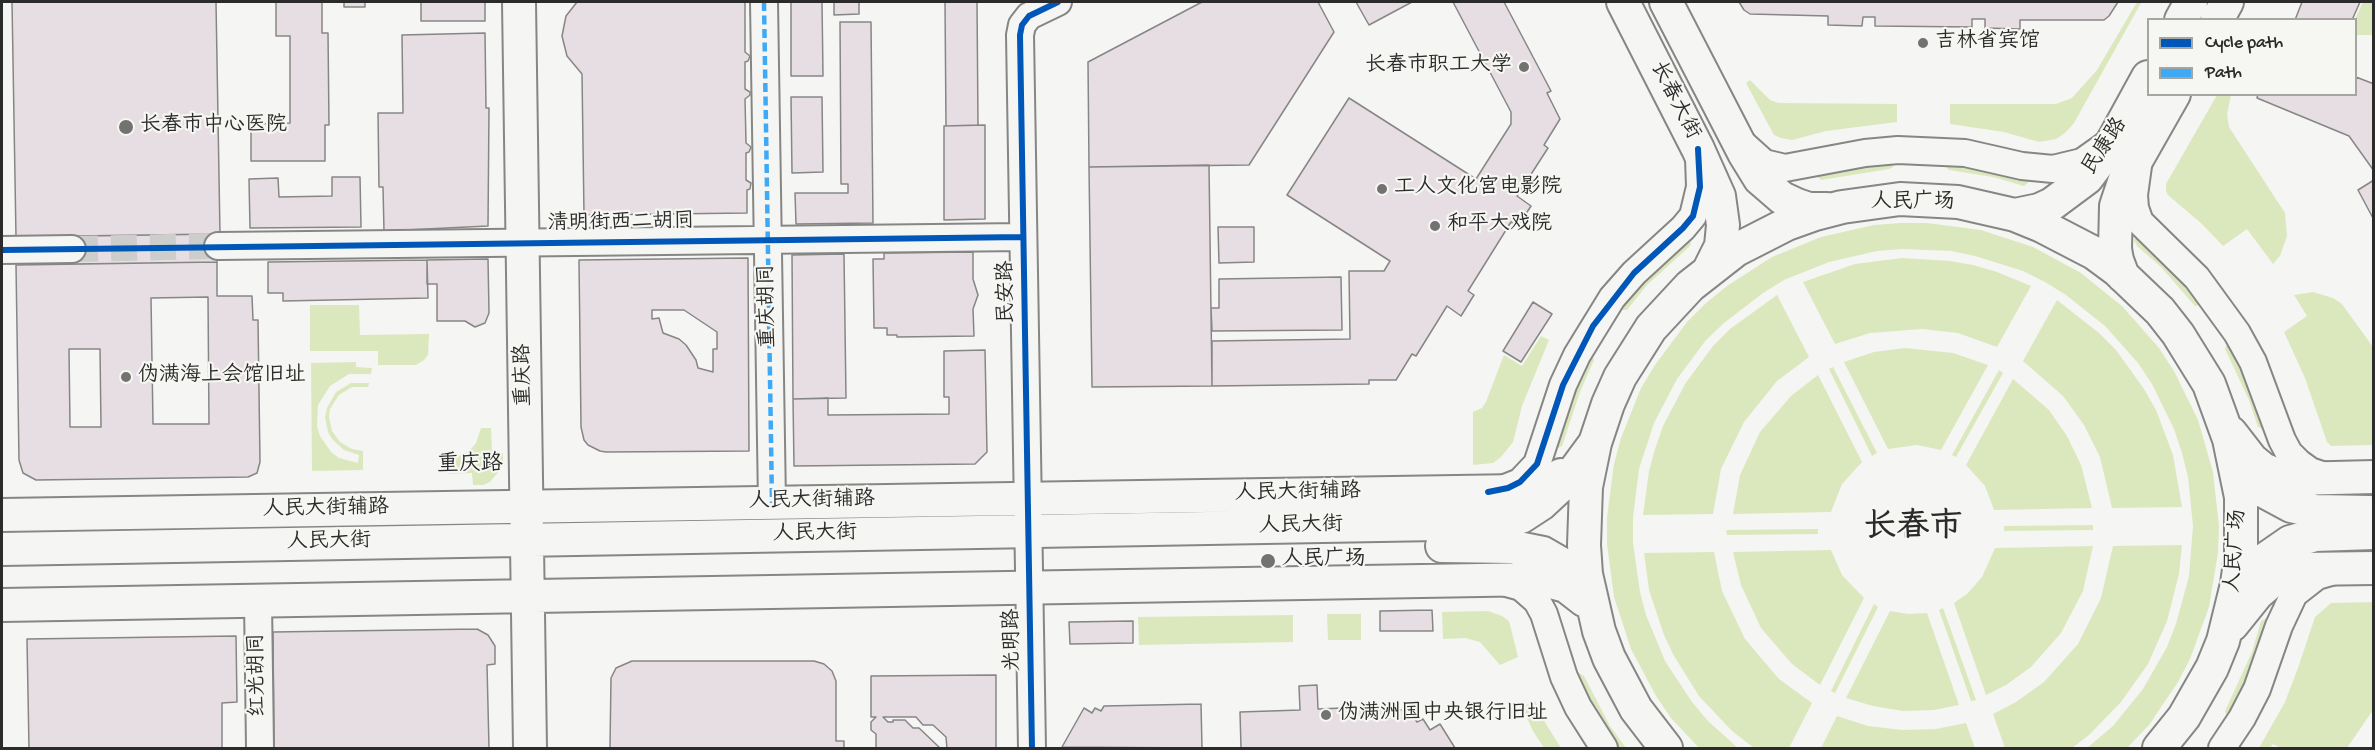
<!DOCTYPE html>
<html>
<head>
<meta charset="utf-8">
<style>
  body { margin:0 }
  #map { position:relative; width:2375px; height:750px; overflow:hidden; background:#f5f5f3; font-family:"Gochi Hand",sans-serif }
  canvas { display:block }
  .frame { position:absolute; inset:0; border:3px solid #2b2b2b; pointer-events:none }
  .legend { position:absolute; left:2147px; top:18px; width:210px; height:78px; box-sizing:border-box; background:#f6f6f2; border:2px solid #a5a5a2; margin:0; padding:8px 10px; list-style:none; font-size:18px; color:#2b2b2b }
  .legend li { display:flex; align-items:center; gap:12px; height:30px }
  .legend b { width:30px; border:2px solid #a5a5a2 }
</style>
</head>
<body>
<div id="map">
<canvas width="2375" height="750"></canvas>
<div class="frame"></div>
<ul class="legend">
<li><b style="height:8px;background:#0057b8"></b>Cycle path</li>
<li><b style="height:8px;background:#3fa9f5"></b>Path</li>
</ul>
</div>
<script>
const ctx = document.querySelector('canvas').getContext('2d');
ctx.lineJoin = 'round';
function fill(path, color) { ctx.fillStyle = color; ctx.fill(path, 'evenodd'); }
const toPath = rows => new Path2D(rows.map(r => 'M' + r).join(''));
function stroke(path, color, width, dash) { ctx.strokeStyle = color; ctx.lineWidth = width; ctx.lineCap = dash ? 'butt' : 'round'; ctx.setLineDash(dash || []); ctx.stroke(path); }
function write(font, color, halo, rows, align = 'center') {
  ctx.font = font + ' "Gochi Hand","LXGW WenKai TC",sans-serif'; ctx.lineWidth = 4.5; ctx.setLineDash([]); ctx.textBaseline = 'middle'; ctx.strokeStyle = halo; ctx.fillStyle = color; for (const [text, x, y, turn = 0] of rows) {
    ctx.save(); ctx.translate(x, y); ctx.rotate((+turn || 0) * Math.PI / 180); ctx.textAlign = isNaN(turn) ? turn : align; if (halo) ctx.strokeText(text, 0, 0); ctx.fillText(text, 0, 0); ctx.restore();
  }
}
fill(toPath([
  [2137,2,2141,3,2074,123,2065,133,2056,139,2039,142,2004,132,1950,124,1950,104,2056,104,2072,98,2097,70],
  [2363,2,2373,2,2373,35,2356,35,2355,19],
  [1750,80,1770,100,1778,103,1897,104,1897,122,1826,131,1792,140,1781,138,1774,135,1768,124,1746,83],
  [2217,95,2231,95,2227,114,2229,127,2285,213,2287,236,2280,256,2273,264,2247,229,2223,246,2202,224,2168,195,2166,191,2166,184],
  [1946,159,2031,177,2031,180,2024,186,1993,177,1949,170,1946,167],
  [1894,161,1893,167,1889,169,1821,180,1815,175,1817,167],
  [1901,223,1927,223,1981,230,2033,247,2081,273,2123,307,2159,348,2174,371,2198,420,2213,472,2219,526,2218,553,2209,607,2190,659,2178,682,2149,725,2127,748,2087,748,2113,726,2143,689,2167,647,2176,624,2189,576,2193,526,2188,477,2182,453,2174,429,2152,384,2138,363,2105,326,2066,295,2045,282,2023,271,1975,256,1951,251,1902,249,1877,251,1829,262,1784,280,1763,293,1724,323,1706,340,1677,379,1654,423,1639,469,1633,518,1633,543,1640,592,1646,615,1665,661,1692,702,1708,721,1738,748,1699,748,1671,718,1656,696,1631,649,1614,597,1607,544,1607,517,1614,464,1621,438,1641,388,1655,365,1687,322,1706,303,1727,286,1772,257,1821,237,1874,225],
  [2138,235,2170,258,2202,304,2195,306,2161,267,2137,246,2134,240],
  [1689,236,1691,244,1689,247,1647,285,1627,310,1618,310,1616,301],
  [1902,258,1950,261,1973,265,1997,272,2031,286,1997,347,1958,333,1922,329,1870,333,1835,344,1803,282,1855,264],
  [2313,292,2333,298,2342,304,2373,347,2373,445,2331,446,2327,442,2305,378,2284,332,2307,316,2294,295],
  [1777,295,1809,357,1777,381,1744,422,1721,469,1713,514,1643,515,1649,471,1655,449,1663,426,1685,384,1713,346,1730,329],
  [2057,300,2099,333,2116,350,2144,389,2156,410,2173,455,2182,507,2112,508,2100,457,2084,425,2063,396,2023,361],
  [310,305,359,305,360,335,429,334,428,355,424,360,416,365,378,365,378,351,310,351],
  [1541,336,1549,340,1522,406,1513,442,1501,457,1493,463,1473,465,1473,412,1482,408,1486,402,1504,355,1522,366],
  [2233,342,2265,429,2258,427,2249,400,2225,349,2226,346],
  [1905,348,1953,353,1988,365,1941,450,1917,445,1888,449,1844,362,1874,352],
  [1591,353,1594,360,1580,392,1562,446,1554,450,1556,418],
  [356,362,356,367,372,368,371,374,349,374,330,386,318,405,317,426,320,436,331,452,339,458,358,463,359,455,344,450,332,439,328,432,325,417,327,408,336,392,351,383,369,383,368,387,352,387,339,395,330,409,329,417,332,431,340,442,352,449,363,451,363,470,312,471,311,363],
  [1833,367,1877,453,1872,456,1829,369],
  [1999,370,2003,373,1956,457,1952,455],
  [1818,375,1862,462,1842,484,1831,512,1733,514,1740,475,1760,432,1791,396],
  [2013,379,2049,410,2067,436,2081,465,2092,508,1994,510,1985,486,1966,465],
  [481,428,491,428,492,452,503,453,503,462,500,470,490,482,483,485,473,485,472,473,448,474,448,459,464,454,471,449,476,443],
  [2093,525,2093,530,2004,531,2004,526],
  [1818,529,1818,534,1727,535,1726,530],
  [2182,545,2179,574,2167,621,2148,664,2121,702,2089,735,2072,748,2005,748,1993,714,2016,702,2044,682,2078,644,2101,598,2113,546],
  [2093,546,2083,591,2061,633,2031,667,2006,685,1986,695,1954,603,1968,593,1982,577,1995,548],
  [1831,550,1842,575,1864,598,1820,685,1792,664,1761,628,1741,585,1733,552],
  [1714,552,1722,591,1745,639,1779,679,1812,703,1789,748,1754,748,1732,731,1699,696,1674,656,1664,635,1649,590,1644,553],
  [2373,602,2373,710,2347,748,2281,748,2273,744,2270,748,2259,748,2285,702,2298,668,2315,617,2331,603],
  [1874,604,1878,607,1835,693,1831,691],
  [1943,608,1976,700,1971,701,1939,610],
  [1488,611,1502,616,1509,621,1518,657,1500,665,1480,642,1465,638,1443,639,1442,612],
  [1890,611,1908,614,1927,613,1959,705,1934,710,1903,711,1873,706,1846,698],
  [1327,614,1361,614,1361,640,1328,640],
  [1293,615,1293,642,1139,645,1138,617],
  [2269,617,2272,618,2264,656,2229,718,2225,712,2226,709,2252,652,2261,621],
  [1578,672,1584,676,1610,726,1626,748,1610,748,1575,673],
  [1535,701,1546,724,1561,748,1544,748,1533,731,1522,707],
  [1837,716,1868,726,1902,730,1936,729,1966,723,1975,748,1821,748]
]), '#dbe8be');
const building = toPath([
  [12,2,216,2,220,234,16,237,12,2],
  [276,2,322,2,322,33,328,33,329,125,325,125,325,161,251,161,251,124,290,123,290,36,276,36,276,2],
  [344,2,365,2,365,7,344,7,344,2],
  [421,2,485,2,485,21,421,21,421,2],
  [577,2,745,2,745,52,750,56,748,61,745,62,745,89,750,92,750,95,745,99,746,143,751,147,749,152,746,153,746,180,751,183,750,189,747,190,747,213,584,215,582,74,567,56,562,36,566,16,577,2],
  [791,2,822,2,823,76,791,76,791,2],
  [834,2,859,2,859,14,834,15,834,2],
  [945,2,977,2,978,125,946,126,945,2],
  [1202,2,1318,2,1334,32,1249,165,1089,167,1088,62,1202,2],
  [1356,2,1412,2,1369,25,1356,2],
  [1453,2,1504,2,1551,91,1547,93,1560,119,1544,145,1548,148,1517,196,1531,206,1518,226,1511,222,1468,291,1474,295,1461,316,1447,306,1416,356,1412,354,1396,380,1369,380,1369,384,1212,386,1212,341,1350,339,1349,271,1384,271,1390,261,1287,195,1349,98,1476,179,1511,124,1511,112,1453,2],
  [1739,2,2118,2,2109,16,2104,20,2020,20,2020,29,1985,28,1985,19,1972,19,1972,27,1875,26,1875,17,1863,17,1862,26,1828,25,1828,16,1750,14,1744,10,1739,2],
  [2302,2,2360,2,2352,20,2295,20,2302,2],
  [840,22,871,22,873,223,796,224,795,193,848,193,848,184,841,184,840,22],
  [485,33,486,108,489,108,488,226,384,231,383,187,379,187,378,113,403,113,402,35,485,33],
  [2356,77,2374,84,2374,171,2349,136,2257,98,2258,94,2356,94,2356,77],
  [791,97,822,97,823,172,792,173,791,97],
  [985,125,985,219,944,220,944,126,985,125],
  [1209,165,1212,386,1092,387,1089,167,1209,165],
  [332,177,360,177,361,227,250,228,249,179,278,178,279,197,332,196,332,177],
  [2374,180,2374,220,2358,190,2374,180],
  [1218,227,1254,227,1254,262,1219,263,1218,227],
  [216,234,217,262,75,264,75,236,216,234],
  [973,252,973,279,978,295,973,309,974,336,897,337,897,335,887,335,887,328,874,328,873,259,884,259,884,253,973,252],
  [844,254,846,398,793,399,792,255,844,254],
  [748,258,749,451,606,452,600,451,588,445,584,440,581,427,579,260,748,258],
  [652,310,684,310,717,332,717,349,713,349,713,372,698,368,696,360,686,345,679,339,663,333,659,318,652,319,652,310],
  [488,259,489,313,485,323,475,327,465,321,437,321,437,284,427,284,427,260,488,259],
  [427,260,428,298,283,301,283,293,268,293,268,262,427,260],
  [217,262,217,296,252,296,253,320,258,320,260,462,257,473,248,477,36,480,23,473,19,460,16,265,217,262],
  [208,297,209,424,153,424,151,298,208,297],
  [69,349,100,349,101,427,70,427,69,349],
  [1341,277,1342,330,1212,331,1211,308,1219,308,1219,279,1341,277],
  [1533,302,1552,314,1521,362,1503,351,1533,302],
  [985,350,987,452,975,464,794,466,793,399,828,398,828,415,949,414,949,397,944,397,944,351,985,350],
  [1905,522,1921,522,1921,537,1905,537,1905,522],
  [1432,610,1433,631,1380,631,1380,611,1432,610],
  [1133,621,1133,643,1070,644,1069,622,1133,621],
  [477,629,488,635,495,646,495,664,487,665,489,748,274,748,273,632,477,629],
  [236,636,237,702,222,703,222,748,29,748,27,639,236,636],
  [632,661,814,661,824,664,832,671,836,681,836,741,844,741,844,748,610,748,611,678,616,668,632,661],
  [996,675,996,748,947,748,946,737,933,725,923,725,916,717,883,717,888,722,893,722,893,720,905,720,913,728,919,728,940,748,876,748,876,734,871,730,871,722,876,717,871,717,871,676,996,675],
  [1317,685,1318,709,1393,706,1393,710,1409,710,1417,722,1423,719,1430,730,1440,724,1455,748,1241,748,1240,712,1300,710,1299,686,1317,685],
  [1201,704,1202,748,1062,747,1084,708,1092,713,1095,708,1101,711,1104,706,1201,704]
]);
fill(building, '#e7dee4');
stroke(building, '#868685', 1.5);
stroke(toPath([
  [72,249,218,246]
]), '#cdcdcb', 26, [26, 13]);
const minor = toPath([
  [764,2,772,503],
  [1744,145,1764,163,1785,168,1865,153,1898,150,1965,153,2022,166,2053,169,2082,162,2106,145],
  [2138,166,2134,195,2135,208,2140,222,2197,278,2237,333,2253,362,2282,440,2289,453,2299,463,2310,471,2328,477],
  [218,246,1023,237],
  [2,250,72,249],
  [1500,490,1520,482,1537,464,1563,385,1577,355,1612,298,1634,273,1683,228,1693,216,1700,187,1699,158],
  [1503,582,1521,587,1537,601,1544,614,1564,677,1578,707,1604,748],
  [258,601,260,748],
  [1032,748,1020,35,1022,25,1029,16,1058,2],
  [2222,748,2242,718,2257,689,2279,626,2294,594,2317,576,2334,571]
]);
const major = toPath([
  [519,2,530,748],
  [1623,2,1698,149,1719,196,1723,225,1721,246,1709,270],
  [1666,2,1744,153,1760,179,1782,198,1797,205,1809,209,1827,209],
  [2181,20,2191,2],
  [2217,20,2227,2],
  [2015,215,2039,210,2052,204,2087,178,2108,150,2148,77],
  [2123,276,2117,260,2115,249,2116,206,2124,182,2174,94],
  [2231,433,2252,460,2263,469,2278,475,2293,479,2374,477],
  [2240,466,2265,492,2291,506,2315,511,2370,512],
  [2,515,1519,491,1533,489,1561,475],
  [1442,546,1513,547,1543,553,1569,568,1578,578,1592,603],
  [2,549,1495,523,1521,517,1541,504,1570,477,1595,443],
  [2238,594,2252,571,2264,560,2290,542,2315,535,2374,533],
  [2,605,1540,579,1566,586,1584,600],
  [2232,625,2257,594,2272,581,2288,572,2303,569,2374,568],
  [1666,748,1636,709,1609,658,1599,631,1586,574,1584,545,1586,487,1595,443,1608,404,1620,377,1651,328,1690,286,1736,250,1787,224,1815,214,1842,207,1900,199,1958,202,2015,215,2042,226,2094,253,2117,270,2160,311,2178,334,2209,384,2229,439,2241,497,2241,555,2237,584,2223,641,2212,668,2184,717,2159,748]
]);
stroke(minor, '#868685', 30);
stroke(major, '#868685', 36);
stroke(minor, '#f5f5f3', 26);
stroke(major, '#f5f5f3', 32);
stroke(toPath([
  [764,2,772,503]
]), '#3fa9f5', 4.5, [9, 4.5]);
stroke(toPath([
  [2,250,1023,237],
  [1488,492,1508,488,1520,482,1537,464,1563,385,1593,326,1634,273,1683,228,1693,216,1700,187,1698,149],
  [1032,748,1020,35,1022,25,1029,16,1058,2]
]), '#0057b8', 6);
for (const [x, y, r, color] of [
  [1923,43,6,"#727271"],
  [1524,67,6,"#727271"],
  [126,127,8,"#727271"],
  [1382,189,6,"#727271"],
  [1435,226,6,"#727271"],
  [126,377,6,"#727271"],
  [1268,561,8,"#727271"],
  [1326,715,6,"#727271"]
]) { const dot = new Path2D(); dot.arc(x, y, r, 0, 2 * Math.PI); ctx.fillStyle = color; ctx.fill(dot); stroke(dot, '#f6f6f2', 2); }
write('21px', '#2b2b2b', '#f6f6f2', [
  ["吉林省宾馆",1935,43],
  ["长春市职工大学",1512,67,"right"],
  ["长春市中心医院",140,127],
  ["工人文化宫电影院",1394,189],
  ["和平大戏院",1447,226],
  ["伪满海上会馆旧址",138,377],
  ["人民广场",1282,561],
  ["伪满洲国中央银行旧址",1338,715]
], 'left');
write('21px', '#2b2b2b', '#f6f6f2', [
  ["长春大街",1674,101,63],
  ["民康路",2106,147,-57],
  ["人民广场",1913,204],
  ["清明街西二胡同",621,224,-1],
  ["民安路",1008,292,-91],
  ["重庆胡同",769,306,-91],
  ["重庆路",525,375,-91],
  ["人民大街辅路",1298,494,-1],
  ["人民大街辅路",812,502,-1],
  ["人民大街辅路",326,510,-1],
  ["人民大街",1301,527,-1],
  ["人民大街",815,535,-1],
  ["人民大街",329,543,-1],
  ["人民广场",2237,551,-86],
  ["光明路",1014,640,-91],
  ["红光胡同",259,675,-91]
]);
write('22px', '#2b2b2b', '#f6f6f2', [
  ["重庆路",470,466]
]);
write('bold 33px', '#2b2b2b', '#f6f6f2', [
  ["长春市",1913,530]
]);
</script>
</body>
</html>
